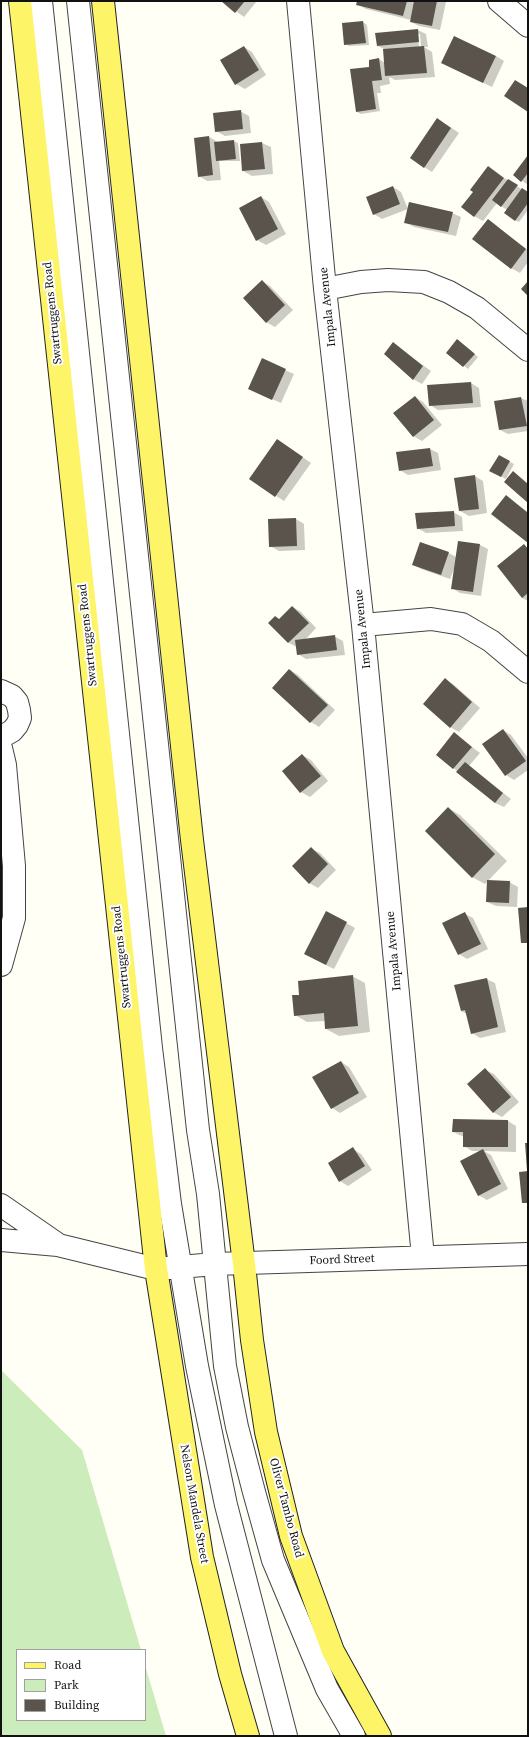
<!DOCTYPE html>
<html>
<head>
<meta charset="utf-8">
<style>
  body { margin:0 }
  #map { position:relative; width:529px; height:1737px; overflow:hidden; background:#fffff5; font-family:"Source Serif 4",serif }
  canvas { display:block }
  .frame { position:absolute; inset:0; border:2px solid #111; pointer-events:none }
  .legend { position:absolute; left:16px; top:1649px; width:130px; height:72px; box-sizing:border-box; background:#fff; border:1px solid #a0a0a0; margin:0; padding:5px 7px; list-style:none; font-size:12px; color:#111 }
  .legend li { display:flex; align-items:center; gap:8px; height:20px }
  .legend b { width:20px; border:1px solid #a0a0a0 }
</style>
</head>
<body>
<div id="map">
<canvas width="529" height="1737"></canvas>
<div class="frame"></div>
<ul class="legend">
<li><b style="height:5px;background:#fdf567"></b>Road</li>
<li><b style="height:11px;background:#ccecbb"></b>Park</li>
<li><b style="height:11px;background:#5a544c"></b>Building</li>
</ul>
</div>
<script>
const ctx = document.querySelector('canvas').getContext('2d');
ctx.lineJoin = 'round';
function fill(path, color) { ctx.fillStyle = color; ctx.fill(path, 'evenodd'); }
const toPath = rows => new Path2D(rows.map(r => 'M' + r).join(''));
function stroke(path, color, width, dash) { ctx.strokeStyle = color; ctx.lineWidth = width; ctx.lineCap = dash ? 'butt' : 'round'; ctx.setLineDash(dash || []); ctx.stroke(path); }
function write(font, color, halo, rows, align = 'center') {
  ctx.font = font + ' "Source Serif 4",serif'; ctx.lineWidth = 4; ctx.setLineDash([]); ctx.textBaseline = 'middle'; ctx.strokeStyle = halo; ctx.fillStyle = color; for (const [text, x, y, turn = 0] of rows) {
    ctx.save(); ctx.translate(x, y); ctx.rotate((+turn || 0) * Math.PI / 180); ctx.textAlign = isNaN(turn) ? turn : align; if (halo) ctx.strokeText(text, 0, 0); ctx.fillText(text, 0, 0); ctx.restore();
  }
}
fill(toPath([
  [1,1370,82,1450,141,1650,17,1650,17,1720,145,1720,145,1665,166,1736,1,1736]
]), '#ccecbb');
fill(toPath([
  [222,1,257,1,244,17],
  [358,1,444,1,446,2,440,30,419,26,411,22,411,20,366,9,357,4],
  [363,22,367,25,369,45,349,46,345,44],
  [418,30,426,34,428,47,424,47,432,52,435,77,395,80,389,77,390,84,380,86,381,93,377,93,380,111,361,114,357,112,370,67,379,59,385,63,384,49,378,46],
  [418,34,420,34,421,47,419,47],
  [244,47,252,52,266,75,245,89,236,84],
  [496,56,504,61,492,87,442,63],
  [240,111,249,116,251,133,225,136,216,131],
  [446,124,459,133,432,172,424,167],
  [209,137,218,142,234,141,238,143,240,161,219,161,221,180,207,181,199,176],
  [262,143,271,147,273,174,252,176,243,171,241,145],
  [528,156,528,185,514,175],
  [488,168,528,193,528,210,519,222,515,220,507,210,497,203,483,221,474,216,474,192],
  [393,187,401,192,408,209,382,219,374,214],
  [261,197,269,202,286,234,266,245,257,240],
  [452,213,461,217,456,236,414,227,405,222],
  [488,221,528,250,528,262,520,273,511,268],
  [262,281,270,286,293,310,275,327,266,322],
  [458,340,478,357,468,369,447,352],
  [394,344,431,371,422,384,413,379],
  [285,370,294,374,281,403,258,393],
  [471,383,479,388,481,407,438,410,430,405],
  [415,397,423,402,442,425,422,441,413,436],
  [521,398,528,401,528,431,508,434,500,430,495,402],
  [285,445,311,463,284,501,250,479],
  [430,449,438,453,441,470,408,475,400,470],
  [499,456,514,464,506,479,491,471],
  [475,476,483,481,487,513,469,516,460,511],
  [506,497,528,512,528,542],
  [453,512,462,517,463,531,426,533,417,528],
  [296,519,304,524,305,550,279,551,270,546],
  [420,543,449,553,456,557,480,545,488,549,481,596,460,593,452,588,455,567,450,579,421,569,413,564],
  [524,546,528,548,528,601,522,598],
  [293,607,301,612,316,628,305,640,334,636,343,641,345,655,306,659,298,654,297,647,289,643,269,623,276,617,280,620],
  [290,670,298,675,335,710,319,727,311,722,273,688],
  [445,680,453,684,480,708,459,732,450,727],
  [503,730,511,735,528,758,528,770,514,780,506,775],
  [455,734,480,753,469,766,511,799,504,807,495,803,437,754],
  [302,755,311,760,328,781,310,797,301,792],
  [448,808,460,815,507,861,485,884,472,877],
  [311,849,320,853,336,870,318,888,309,883],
  [509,882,518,887,517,907,496,906,487,902],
  [327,912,355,928,334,969,314,959],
  [465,914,473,918,488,949,467,959,459,954],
  [352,976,365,983,370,1032,339,1036,326,1029,326,1021,307,1022,295,1015,300,996],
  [486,979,495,983,506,1032,480,1038,472,1033,467,1014,461,1011],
  [341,1062,349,1067,367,1097,340,1113,332,1108],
  [485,1070,494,1074,519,1102,502,1117,493,1112],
  [508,1121,516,1126,516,1152,484,1151,491,1155,508,1189,487,1200,478,1195,481,1151,472,1151,464,1146,464,1137,453,1132],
  [353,1149,361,1154,372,1170,348,1186,340,1181]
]), '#0003');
fill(toPath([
  [221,1,245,1,235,13],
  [357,1,407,1,403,16,356,5],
  [414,1,437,1,432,26,410,22],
  [363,21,366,43,344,45,342,23],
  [418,29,419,42,377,46,375,33],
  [454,36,496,56,483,83,441,63],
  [244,46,259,70,235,85,220,60],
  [424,46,427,73,385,76,383,49],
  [379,58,382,80,372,81,376,109,356,112,350,69,369,67,369,60],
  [515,80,528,88,528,112,504,96],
  [241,110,243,129,215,132,213,113],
  [437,118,451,128,424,168,410,158],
  [209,136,213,175,198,177,194,138],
  [234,140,236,159,216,161,214,142],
  [262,142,265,169,242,171,240,144],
  [528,155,528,173,521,182,513,175],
  [488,166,504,178,474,217,461,207,473,192,470,190],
  [508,179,518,185,501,207,492,200],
  [393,186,400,204,373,215,366,197],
  [522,188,528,192,528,203,515,221,504,213],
  [261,196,278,229,256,241,239,208],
  [409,202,453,212,448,232,404,223],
  [488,219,526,249,511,269,472,239],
  [262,280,285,305,266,323,243,298],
  [528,281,528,296,521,289],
  [457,339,475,354,463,367,446,353],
  [393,342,423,366,413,380,384,354],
  [262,358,286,369,272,400,248,389],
  [471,382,473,403,429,406,427,385],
  [415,396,434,420,413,437,393,413],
  [521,397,527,426,499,430,494,401],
  [277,439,303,457,275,497,249,479],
  [430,448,433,466,399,471,396,452],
  [499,455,510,461,501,477,489,471],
  [513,471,528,484,528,503,504,482],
  [475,475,479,509,459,511,454,478],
  [506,495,528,513,528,543,491,514],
  [454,511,455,526,417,529,415,513],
  [296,518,297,546,269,547,268,519],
  [458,541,480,544,473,592,451,589],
  [420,542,449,552,441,575,412,565],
  [524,544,528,549,528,593,522,598,497,566],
  [292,606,309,623,288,643,268,623,275,616,279,619],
  [335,635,337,650,297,655,295,640],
  [289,669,328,705,310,723,272,688],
  [445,678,472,702,450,728,423,704],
  [503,729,526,761,505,776,482,744],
  [454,732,472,747,453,769,436,755],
  [302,754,321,776,300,793,282,771],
  [465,762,503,793,495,803,456,772],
  [448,807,495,854,472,878,425,831],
  [311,847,328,864,309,884,292,866],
  [487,880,510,881,509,903,486,902],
  [528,907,528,943,521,943,518,908],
  [326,911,347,922,326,965,304,954],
  [465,912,481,944,458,955,442,923],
  [353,975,358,1026,325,1029,324,1013,294,1016,292,995,299,995,298,981],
  [487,978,498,1027,471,1034,465,1010,461,1011,454,985],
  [341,1061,359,1093,331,1109,312,1077],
  [485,1068,511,1097,493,1113,467,1084],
  [453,1119,508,1120,508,1147,463,1147,463,1132,452,1132],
  [525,1143,528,1143,528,1170,527,1170],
  [353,1147,365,1166,339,1182,328,1163],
  [483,1149,501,1184,478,1196,460,1161],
  [528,1171,528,1203,522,1203,519,1172]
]), '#5a544c');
const minor = toPath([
  [41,1,151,1048,170,1204,197,1366,226,1505,286,1736],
  [78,1,198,1130,208,1194,225,1366,237,1427,254,1492,273,1560,327,1689,354,1736],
  [298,1,325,289,363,625,423,1257],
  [499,1,528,26],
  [325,289,361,282,388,280,424,282,449,292,477,308,528,350],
  [363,625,431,619,462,624,491,641,528,672],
  [1,691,12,696,17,702,19,710,20,718,17,725,12,731,1,737],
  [1,748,5,765,14,866,14,918,1,965],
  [1,1205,56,1243],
  [1,1240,58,1245,156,1269,215,1264,528,1254]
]);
const major = toPath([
  [20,1,156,1269,202,1557,230,1674,248,1736],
  [103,1,192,840,244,1264,252,1340,266,1432,291,1536,333,1651,380,1736]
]);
stroke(minor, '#444', 24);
stroke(major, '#222', 24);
stroke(minor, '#fff', 22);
stroke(major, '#fdf567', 22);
write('12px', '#111', '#fff', [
  ["Impala Avenue",328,307,-96],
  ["Swartruggens Road",53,313,-96],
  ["Impala Avenue",363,629,-96],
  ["Swartruggens Road",88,635,-96],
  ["Impala Avenue",394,951,-95],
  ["Swartruggens Road",122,957,-96],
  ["Foord Street",342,1260,-2],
  ["Nelson Mandela Street",194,1504,80],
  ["Oliver Tambo Road",286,1508,75]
]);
</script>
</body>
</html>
